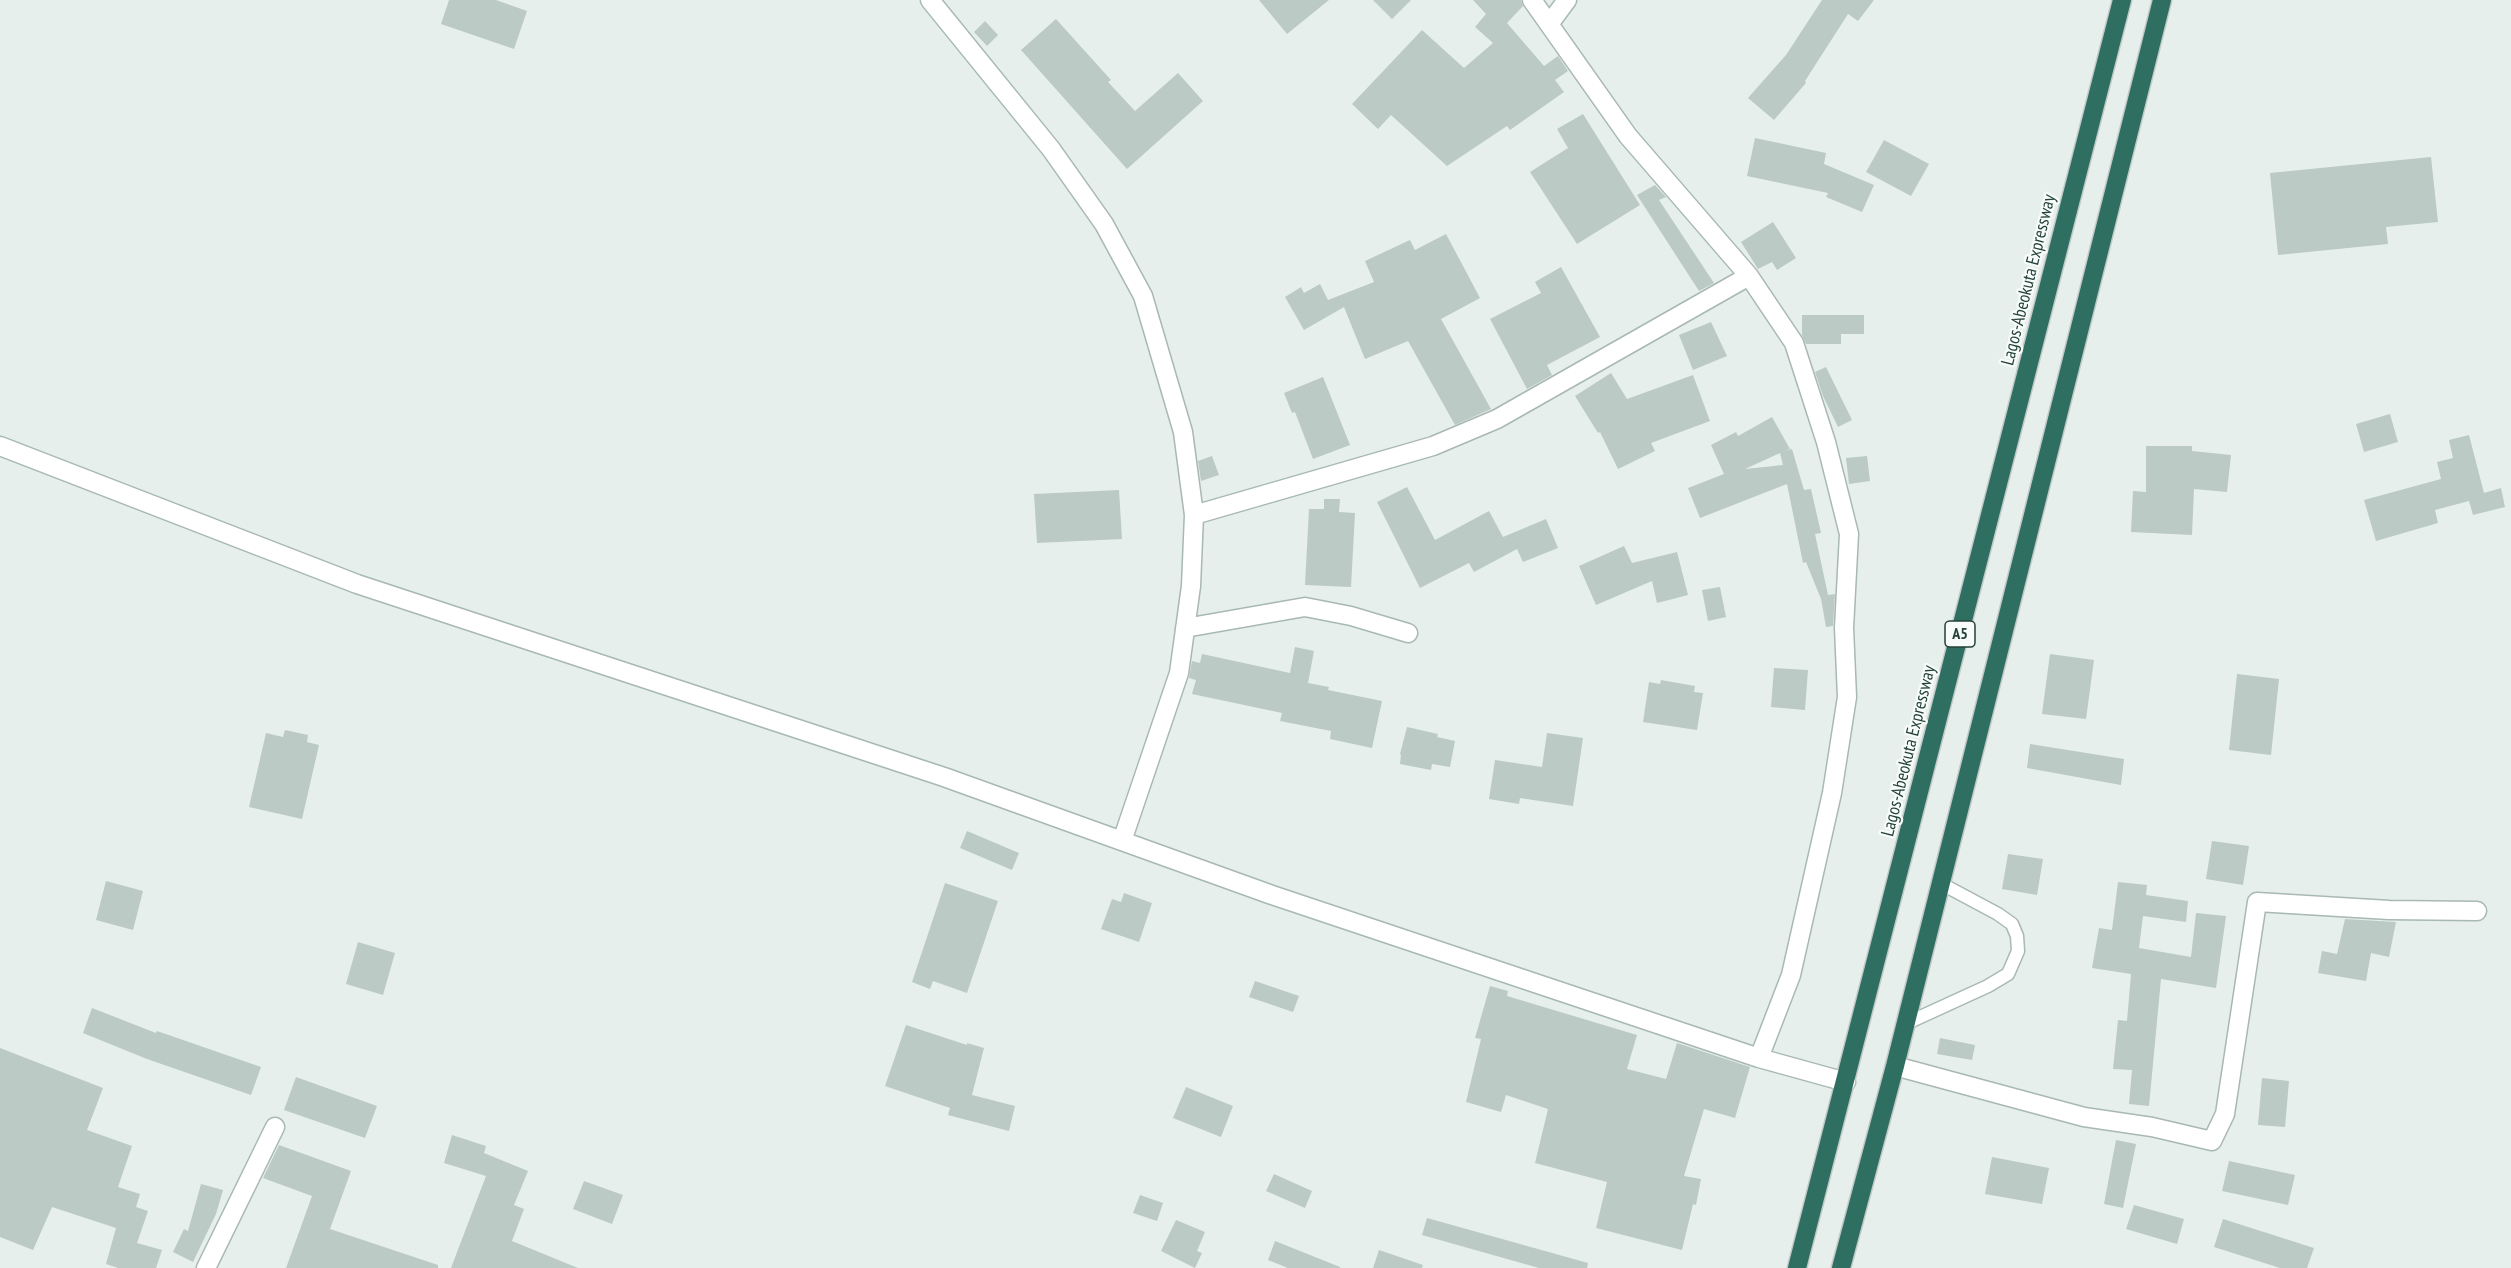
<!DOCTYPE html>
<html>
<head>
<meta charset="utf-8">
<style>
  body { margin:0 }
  canvas { display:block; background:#e6efeb }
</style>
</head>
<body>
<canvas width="2511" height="1268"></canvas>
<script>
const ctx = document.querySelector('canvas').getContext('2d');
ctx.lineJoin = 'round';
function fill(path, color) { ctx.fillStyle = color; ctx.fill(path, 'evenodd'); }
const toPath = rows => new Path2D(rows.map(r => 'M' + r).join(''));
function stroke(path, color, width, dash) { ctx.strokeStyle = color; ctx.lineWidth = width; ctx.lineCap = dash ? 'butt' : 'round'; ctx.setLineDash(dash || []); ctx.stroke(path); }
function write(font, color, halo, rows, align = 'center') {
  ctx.font = font + ' "PT Sans Narrow",sans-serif'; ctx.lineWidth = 4.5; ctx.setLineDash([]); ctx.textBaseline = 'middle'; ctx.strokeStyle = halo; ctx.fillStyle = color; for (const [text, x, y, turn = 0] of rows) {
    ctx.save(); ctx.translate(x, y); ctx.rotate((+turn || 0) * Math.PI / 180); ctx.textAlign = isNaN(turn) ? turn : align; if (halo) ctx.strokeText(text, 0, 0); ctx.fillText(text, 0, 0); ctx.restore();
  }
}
fill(toPath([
  [449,0,496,0,527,11,514,49,441,24],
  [1259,0,1329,0,1287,34],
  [1373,0,1411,0,1392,19],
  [1473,0,1521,0,1523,6,1507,23,1544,66,1558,56,1568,71,1555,80,1564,92,1510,130,1507,126,1447,166,1391,115,1378,129,1352,104,1422,30,1464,68,1493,43,1475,27,1486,14],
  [1822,0,1874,0,1858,21,1848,14,1805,81,1806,83,1774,120,1748,98,1786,55],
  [1056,19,1111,80,1108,82,1135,111,1178,73,1203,101,1127,169,1021,50],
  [985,21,998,35,987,46,974,32],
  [1583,114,1640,205,1577,244,1530,172,1568,148,1557,129],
  [1755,138,1826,153,1824,164,1874,185,1862,212,1826,197,1828,193,1747,176],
  [1884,140,1929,164,1911,196,1866,172],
  [2431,157,2438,222,2386,227,2388,244,2278,255,2270,173],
  [1655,185,1666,197,1659,200,1714,283,1699,291,1637,195],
  [1773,222,1796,258,1777,270,1772,262,1758,269,1741,242],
  [1446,234,1480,298,1441,319,1491,409,1455,425,1408,341,1365,359,1344,307,1304,330,1285,297,1301,287,1304,293,1320,284,1328,300,1374,282,1365,261,1410,240,1415,250],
  [1561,267,1600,337,1547,365,1552,375,1527,389,1490,319,1541,293,1535,282],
  [1802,315,1864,315,1864,334,1841,334,1841,344,1806,344,1802,335],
  [1711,322,1727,356,1693,370,1679,335],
  [1826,367,1852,420,1838,427,1823,396,1815,372],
  [1611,373,1627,399,1693,375,1710,421,1651,443,1655,451,1618,469,1600,432,1598,433,1575,396],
  [1323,377,1350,445,1313,459,1295,412,1292,413,1284,393],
  [2390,414,2398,442,2364,452,2356,424],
  [1772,417,1790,449,1784,451,1792,449,1804,490,1811,489,1821,533,1815,534,1828,595,1835,594,1833,626,1826,627,1821,599,1806,562,1803,563,1787,484,1700,518,1688,488,1724,474,1711,445,1736,432,1738,436],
  [1780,453,1783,465,1745,469],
  [2469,435,2484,493,2501,488,2505,507,2473,515,2469,501,2435,510,2438,523,2376,541,2364,500,2441,479,2437,462,2453,458,2449,440],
  [2146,446,2192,446,2192,451,2231,455,2227,492,2194,489,2192,535,2131,532,2133,491,2146,492],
  [1212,456,1219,475,1201,481,1198,461],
  [1867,456,1870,481,1849,484,1846,458],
  [1407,487,1435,540,1489,511,1503,537,1546,519,1558,548,1523,562,1517,549,1474,572,1469,563,1420,588,1377,502],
  [1119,490,1122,539,1037,543,1034,494],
  [1324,499,1340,499,1339,512,1355,513,1351,587,1305,585,1309,509,1324,509],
  [1624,546,1632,563,1677,552,1688,595,1657,603,1652,581,1596,605,1579,566],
  [1720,587,1726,617,1708,621,1702,590],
  [1295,647,1314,651,1308,683,1329,687,1328,690,1382,701,1372,748,1330,739,1331,731,1280,721,1282,713,1192,694,1196,680,1189,678,1192,661,1200,663,1202,654,1290,673],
  [2050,654,2094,660,2086,719,2042,714],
  [1774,668,1808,670,1805,710,1771,707],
  [2237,674,2279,679,2271,755,2229,750],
  [1661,680,1695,686,1694,692,1703,693,1697,730,1643,722,1649,682,1660,684],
  [1407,727,1438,734,1437,737,1455,741,1450,767,1432,764,1431,770,1400,764,1401,755,1400,754],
  [285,730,308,735,307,742,319,745,302,819,249,807,266,733,283,737],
  [1547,733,1583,738,1573,806,1520,798,1519,804,1489,799,1495,760,1542,767],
  [2030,744,2124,759,2121,785,2027,768],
  [967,831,1019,853,1012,870,960,848],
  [2212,841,2249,846,2243,885,2206,879],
  [2008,854,2043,859,2037,895,2002,889],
  [106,881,143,891,133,930,96,920],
  [2118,882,2147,885,2146,895,2188,901,2186,922,2143,916,2139,948,2191,957,2196,913,2226,916,2216,988,2161,979,2149,1106,2129,1104,2132,1070,2113,1069,2118,1020,2127,1021,2131,974,2092,968,2099,928,2112,930],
  [945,883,998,901,967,993,933,981,930,989,912,982],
  [1124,893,1152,903,1139,942,1101,929,1112,899,1121,902],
  [2345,919,2396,922,2389,957,2371,953,2366,981,2318,973,2322,951,2337,954],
  [358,942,395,953,383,995,346,984],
  [1255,981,1299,996,1293,1012,1249,997],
  [1490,986,1508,991,1507,996,1637,1035,1627,1069,1666,1079,1677,1043,1750,1067,1735,1118,1704,1109,1684,1176,1701,1179,1696,1205,1693,1204,1682,1250,1596,1228,1607,1182,1535,1163,1548,1109,1506,1095,1501,1112,1466,1102,1481,1039,1475,1038],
  [92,1008,156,1033,157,1031,261,1067,251,1095,147,1059,83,1033],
  [906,1025,967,1045,967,1043,984,1048,972,1095,1015,1106,1009,1131,948,1115,950,1108,885,1086],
  [1940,1038,1975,1045,1972,1060,1937,1054],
  [0,1048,103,1088,87,1130,132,1146,118,1187,140,1194,136,1207,148,1211,137,1243,162,1250,156,1268,118,1268,106,1264,116,1228,52,1207,33,1250,0,1237],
  [296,1077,377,1106,365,1138,284,1110],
  [2262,1078,2289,1081,2285,1127,2258,1125],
  [1186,1087,1233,1106,1221,1137,1173,1118],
  [452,1135,486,1146,484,1153,528,1171,514,1205,524,1209,512,1241,578,1268,451,1268,486,1176,444,1163],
  [2116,1140,2136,1144,2123,1208,2104,1204],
  [279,1145,351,1171,330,1229,438,1265,438,1268,286,1268,312,1196,263,1178],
  [1992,1157,2049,1168,2042,1204,1985,1194],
  [2229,1161,2295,1175,2288,1205,2222,1191],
  [1274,1174,1312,1191,1305,1208,1266,1191],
  [584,1181,623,1195,612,1224,573,1209],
  [201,1184,223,1190,216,1214,193,1262,173,1252,184,1229,188,1231],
  [1140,1195,1163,1203,1157,1221,1133,1213],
  [2134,1205,2184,1219,2177,1244,2126,1229],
  [1427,1218,1588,1263,1587,1268,1539,1268,1422,1235],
  [2223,1219,2314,1248,2307,1268,2280,1268,2214,1247],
  [1176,1220,1205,1232,1197,1251,1202,1253,1195,1268,1161,1251],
  [1275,1241,1340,1267,1340,1268,1288,1268,1268,1260],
  [1379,1250,1423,1265,1422,1268,1373,1268]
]), '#bbcac4');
const lane = toPath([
  [1905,1024,1988,986,2008,974,2018,951,2017,936,2012,924,1998,914,1940,883]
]);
const street = toPath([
  [930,0,1051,149,1104,224,1143,296,1183,432,1194,515,1191,586,1179,673,1122,841],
  [1532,0,1628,136,1749,276,1794,343,1826,442,1849,534,1844,628,1847,697,1832,793,1791,975,1759,1058],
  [1550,23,1567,0],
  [0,446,357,584,944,777,1272,895,1759,1058,1846,1082],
  [1194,515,1433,446,1497,419,1749,276],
  [1185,628,1305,607,1351,616,1408,633],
  [1895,1066,2084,1117,2152,1127,2212,1141,2225,1114,2257,902,2389,910,2477,911],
  [206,1268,275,1127]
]);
const highway = toPath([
  [1797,1268,2122,0],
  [1841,1268,1895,1066,2162,0]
]);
stroke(lane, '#a8b8b2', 15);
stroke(street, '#a8b8b2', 21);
stroke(highway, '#c2cac8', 21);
stroke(lane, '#fff', 12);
stroke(street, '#fff', 18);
stroke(highway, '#2f6f62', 18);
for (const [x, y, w] of [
  [1960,634,30]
]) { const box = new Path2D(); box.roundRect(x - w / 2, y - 13, w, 26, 4.5); ctx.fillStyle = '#f7fbf9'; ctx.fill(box); stroke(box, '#24423a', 1.5); }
write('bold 16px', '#24423a', null, [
  ["A5",1960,634]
]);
write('18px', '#24423a', '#f7fbf9', [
  ["Lagos-Abeokuta Expressway",2029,280,-76],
  ["Lagos-Abeokuta Expressway",1909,751,-76]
]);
</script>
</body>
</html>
